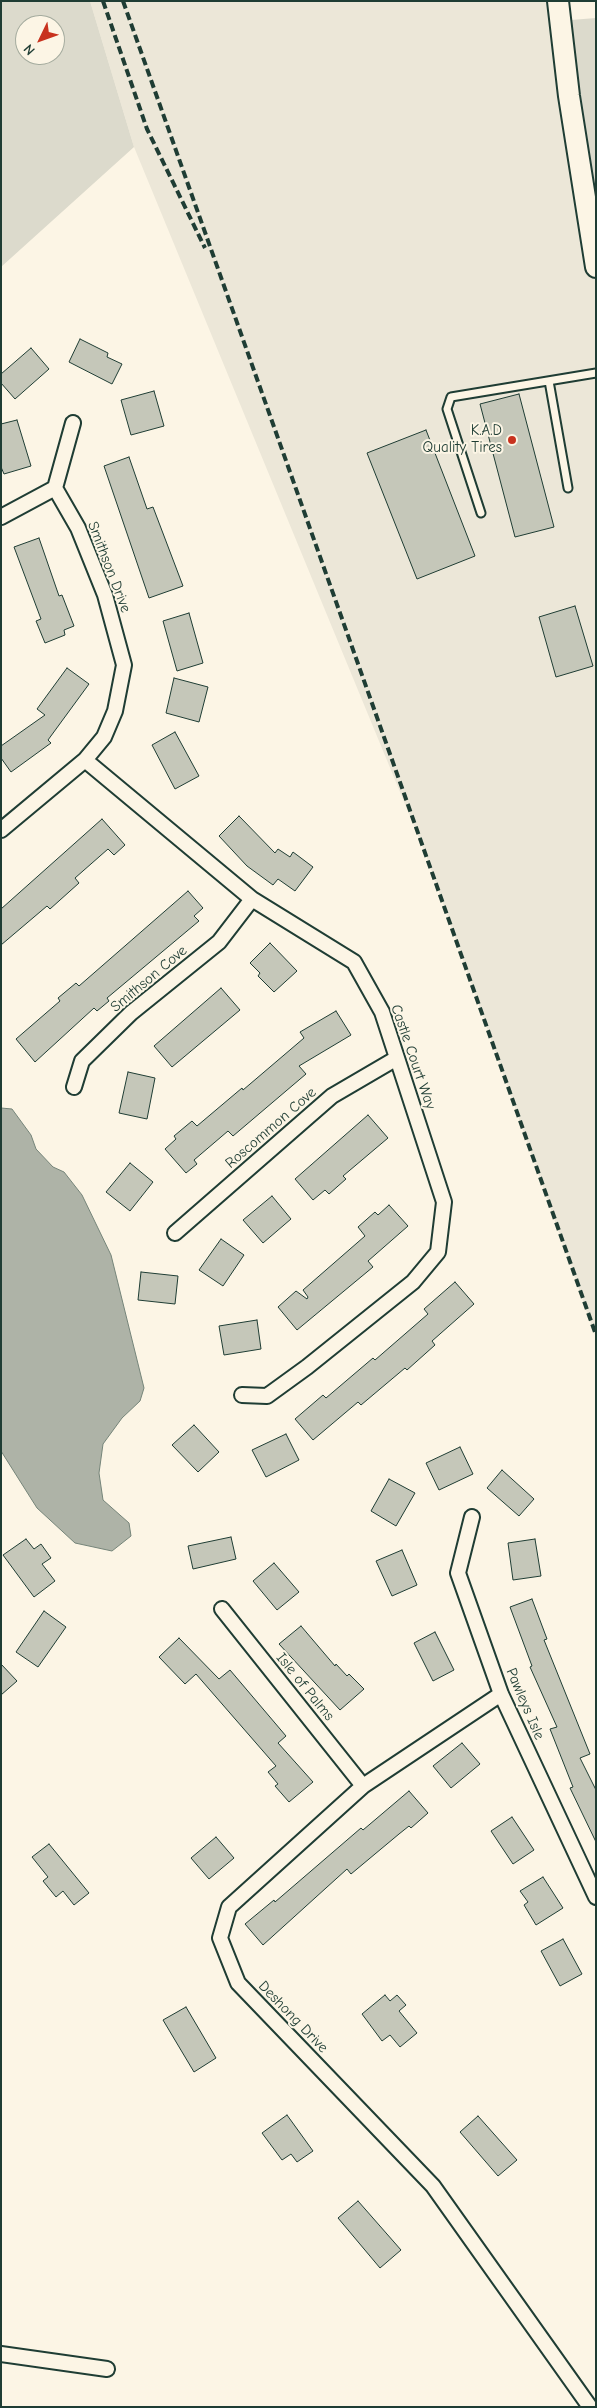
<!DOCTYPE html>
<html>
<head>
<meta charset="utf-8">
<style>
  body { margin:0 }
  #map { position:relative; width:597px; height:2408px; overflow:hidden; background:#fcf5e5; font-family:"Comic Neue",sans-serif }
  canvas { display:block }
  .frame { position:absolute; inset:0; border:2px solid #1f3d34; pointer-events:none }
  .north { position:absolute; left:15px; top:15px; width:50px; height:50px; box-sizing:border-box; background:#fcf5e5; border:1px solid #a4ab9e; border-radius:50%; rotate:228deg; font-size:14px; font-weight:700; line-height:20px; text-align:center; color:#1f3d34 }
  .north::after { content:''; display:block; margin:auto; width:18px; height:22px; background:#c8321e; clip-path:polygon(50% 0,100% 100%,50% 72%,0 100%) }
</style>
</head>
<body>
<div id="map">
<canvas width="597" height="2408"></canvas>
<div class="frame"></div>
<div class="north">N</div>
</div>
<script>
const ctx = document.querySelector('canvas').getContext('2d');
ctx.lineJoin = 'round';
function fill(path, color) { ctx.fillStyle = color; ctx.fill(path, 'evenodd'); }
const toPath = rows => new Path2D(rows.map(r => 'M' + r).join(''));
function stroke(path, color, width, dash) { ctx.strokeStyle = color; ctx.lineWidth = width; ctx.lineCap = dash ? 'butt' : 'round'; ctx.setLineDash(dash || []); ctx.stroke(path); }
function write(font, color, halo, rows, align = 'center') {
  ctx.font = font + ' "Comic Neue",sans-serif'; ctx.lineWidth = 4; ctx.setLineDash([]); ctx.textBaseline = 'middle'; ctx.strokeStyle = halo; ctx.fillStyle = color; for (const [text, x, y, turn = 0] of rows) {
    ctx.save(); ctx.translate(x, y); ctx.rotate((+turn || 0) * Math.PI / 180); ctx.textAlign = isNaN(turn) ? turn : align; if (halo) ctx.strokeText(text, 0, 0); ctx.fillText(text, 0, 0); ctx.restore();
  }
}
fill(toPath([
  [90,1,557,1,596,250,596,1338,426,855,134,147]
]), '#ece7d8');
fill(toPath([
  [1,1,90,1,134,147,1,267],
  [25,25,55,25,55,55,25,55],
  [596,18,596,250,558,21]
]), '#dcdacc');
const water = toPath([
  [1,1108,12,1109,31,1135,36,1149,53,1167,64,1172,82,1195,111,1255,144,1388,140,1401,122,1418,103,1444,99,1473,103,1500,129,1523,131,1536,112,1551,75,1543,37,1508,1,1451,1,1108]
]);
fill(water, '#aeb3a7');
stroke(water, '#758479', 1);
const building = toPath([
  [80,339,108,353,107,357,122,364,112,384,69,362,80,339],
  [31,348,49,369,15,399,1,383,1,374,31,348],
  [154,391,164,426,131,435,121,400,154,391],
  [519,394,554,527,515,537,480,404,519,394],
  [17,420,31,466,4,474,1,467,1,424,17,420],
  [426,430,475,556,417,579,367,453,426,430],
  [129,457,147,509,153,507,183,586,149,598,104,466,129,457],
  [39,538,59,596,62,595,74,626,64,630,65,635,45,643,36,621,41,619,14,547,39,538],
  [575,606,593,666,556,677,539,617,575,606],
  [189,613,203,663,177,671,163,621,189,613],
  [67,668,89,684,48,740,51,743,11,772,1,758,1,746,45,715,37,709,67,668],
  [174,678,208,687,199,722,166,713,174,678],
  [175,732,199,776,175,789,152,745,175,732],
  [239,816,275,853,278,849,290,857,293,852,313,867,295,891,278,879,273,885,247,866,219,836,239,816],
  [102,819,125,845,114,855,108,849,75,878,79,883,50,909,47,906,1,945,1,909,102,819],
  [188,891,203,908,194,916,199,921,107,998,109,1001,97,1011,94,1008,35,1062,16,1039,60,1001,58,998,76,983,79,986,188,891],
  [270,943,297,971,274,992,258,976,260,973,250,963,270,943],
  [221,988,240,1010,172,1067,154,1046,221,988],
  [336,1011,351,1035,299,1066,306,1074,233,1136,228,1131,194,1160,197,1164,186,1173,165,1149,176,1139,174,1136,192,1121,197,1126,242,1088,243,1090,304,1038,300,1032,336,1011],
  [128,1072,155,1078,147,1119,119,1113,128,1072],
  [368,1115,388,1138,343,1176,346,1179,329,1194,325,1190,313,1200,295,1179,368,1115],
  [130,1163,153,1182,130,1211,106,1192,130,1163],
  [272,1196,291,1219,263,1243,243,1220,272,1196],
  [389,1205,408,1226,368,1261,373,1267,297,1330,278,1307,296,1291,307,1299,308,1297,303,1290,365,1236,358,1227,375,1212,378,1215,389,1205],
  [221,1239,244,1255,223,1286,199,1270,221,1239],
  [141,1272,178,1276,175,1304,138,1300,141,1272],
  [455,1282,474,1304,432,1341,435,1345,407,1370,405,1368,361,1405,358,1402,313,1440,295,1419,323,1395,326,1398,373,1358,375,1360,428,1314,424,1309,455,1282],
  [257,1320,261,1349,224,1355,219,1326,257,1320],
  [194,1425,219,1452,198,1472,172,1445,194,1425],
  [286,1434,299,1460,266,1477,252,1450,286,1434],
  [460,1447,473,1474,439,1490,426,1463,460,1447],
  [502,1470,534,1499,519,1516,487,1488,502,1470],
  [389,1479,415,1493,396,1526,371,1511,389,1479],
  [231,1537,236,1559,193,1569,188,1546,231,1537],
  [26,1539,34,1549,41,1544,51,1558,42,1564,55,1581,34,1597,3,1555,26,1539],
  [535,1539,541,1576,513,1580,508,1543,535,1539],
  [402,1550,417,1585,392,1596,376,1561,402,1550],
  [274,1563,299,1592,277,1610,253,1581,274,1563],
  [532,1599,547,1639,544,1640,590,1754,580,1758,596,1790,596,1842,570,1788,573,1787,550,1729,557,1727,530,1667,532,1666,510,1607,532,1599],
  [44,1611,66,1627,38,1667,16,1652,44,1611],
  [301,1626,335,1666,336,1664,347,1676,349,1674,364,1689,340,1710,279,1644,301,1626],
  [435,1632,454,1670,433,1681,414,1643,435,1632],
  [179,1638,219,1679,230,1670,286,1736,278,1743,313,1782,289,1802,275,1786,278,1784,268,1772,276,1766,196,1674,185,1684,159,1657,179,1638],
  [1,1664,17,1681,1,1695,1,1664],
  [462,1743,480,1764,451,1788,433,1766,462,1743],
  [409,1791,428,1813,411,1828,409,1826,399,1834,351,1874,347,1869,263,1945,245,1924,274,1900,275,1902,361,1828,363,1830,409,1791],
  [512,1817,534,1850,513,1864,491,1831,512,1817],
  [216,1837,234,1858,209,1879,191,1858,216,1837],
  [49,1844,89,1893,74,1905,63,1891,56,1897,43,1881,48,1877,32,1857,49,1844],
  [543,1877,563,1908,536,1925,524,1905,528,1902,520,1891,543,1877],
  [563,1939,582,1974,560,1986,541,1951,563,1939],
  [385,1995,390,2001,397,1995,406,2005,399,2011,417,2033,400,2047,390,2035,382,2041,362,2014,385,1995],
  [186,2007,216,2058,194,2072,163,2020,186,2007],
  [287,2115,313,2151,297,2162,291,2154,282,2160,262,2133,287,2115],
  [478,2116,517,2160,498,2176,460,2132,478,2116],
  [358,2201,401,2250,380,2268,338,2218,358,2201]
]);
fill(building, '#c5c7b9');
stroke(building, '#1f3d34', 1);
const service = toPath([
  [549,381,568,488],
  [481,513,447,409,451,397,596,373]
]);
const minor = toPath([
  [1,517,55,488],
  [85,760,252,899,354,962,382,1012,444,1202,438,1252,413,1282,307,1367,267,1396,242,1395],
  [1,830,85,760,104,737,115,711,124,665,105,595,78,528,55,488,73,423],
  [74,1087,82,1061,131,1013,219,942,252,899],
  [175,1233,332,1096,397,1058],
  [472,1517,458,1573,501,1694,596,1897],
  [222,1609,363,1786],
  [501,1694,363,1786,229,1907,220,1938,238,1983,433,2186,590,2407],
  [1,2354,107,2369]
]);
const secondary = toPath([
  [558,1,569,96,596,267]
]);
stroke(service, '#1f3d34', 11);
stroke(minor, '#1f3d34', 18);
stroke(secondary, '#1f3d34', 24);
stroke(service, '#fcf5e5', 7);
stroke(minor, '#fcf5e5', 14);
stroke(secondary, '#fcf5e5', 20);
stroke(toPath([
  [103,1,147,129,205,248],
  [123,1,596,1335]
]), '#1f3d34', 4, [8, 4]);
for (const [x, y, r, color] of [
  [512,440,5,"#c8321e"]
]) { const dot = new Path2D(); dot.arc(x, y, r, 0, 2 * Math.PI); ctx.fillStyle = color; ctx.fill(dot); stroke(dot, '#fcf5e5', 2); }
write('15px', '#1f3d34', '#fcf5e5', [
  ["K.A.D",502,431],
  ["Quality Tires",502,448]
], 'right');
write('15px', '#1f3d34', '#fcf5e5', [
  ["Smithson Drive",109,567,69],
  ["Smithson Cove",149,979,-40],
  ["Castle Court Way",413,1057,71],
  ["Roscommon Cove",271,1128,-41],
  ["Isle of Palms",305,1687,51],
  ["Pawleys Isle",525,1704,67],
  ["Deshong Drive",293,2017,46]
]);
</script>
</body>
</html>
